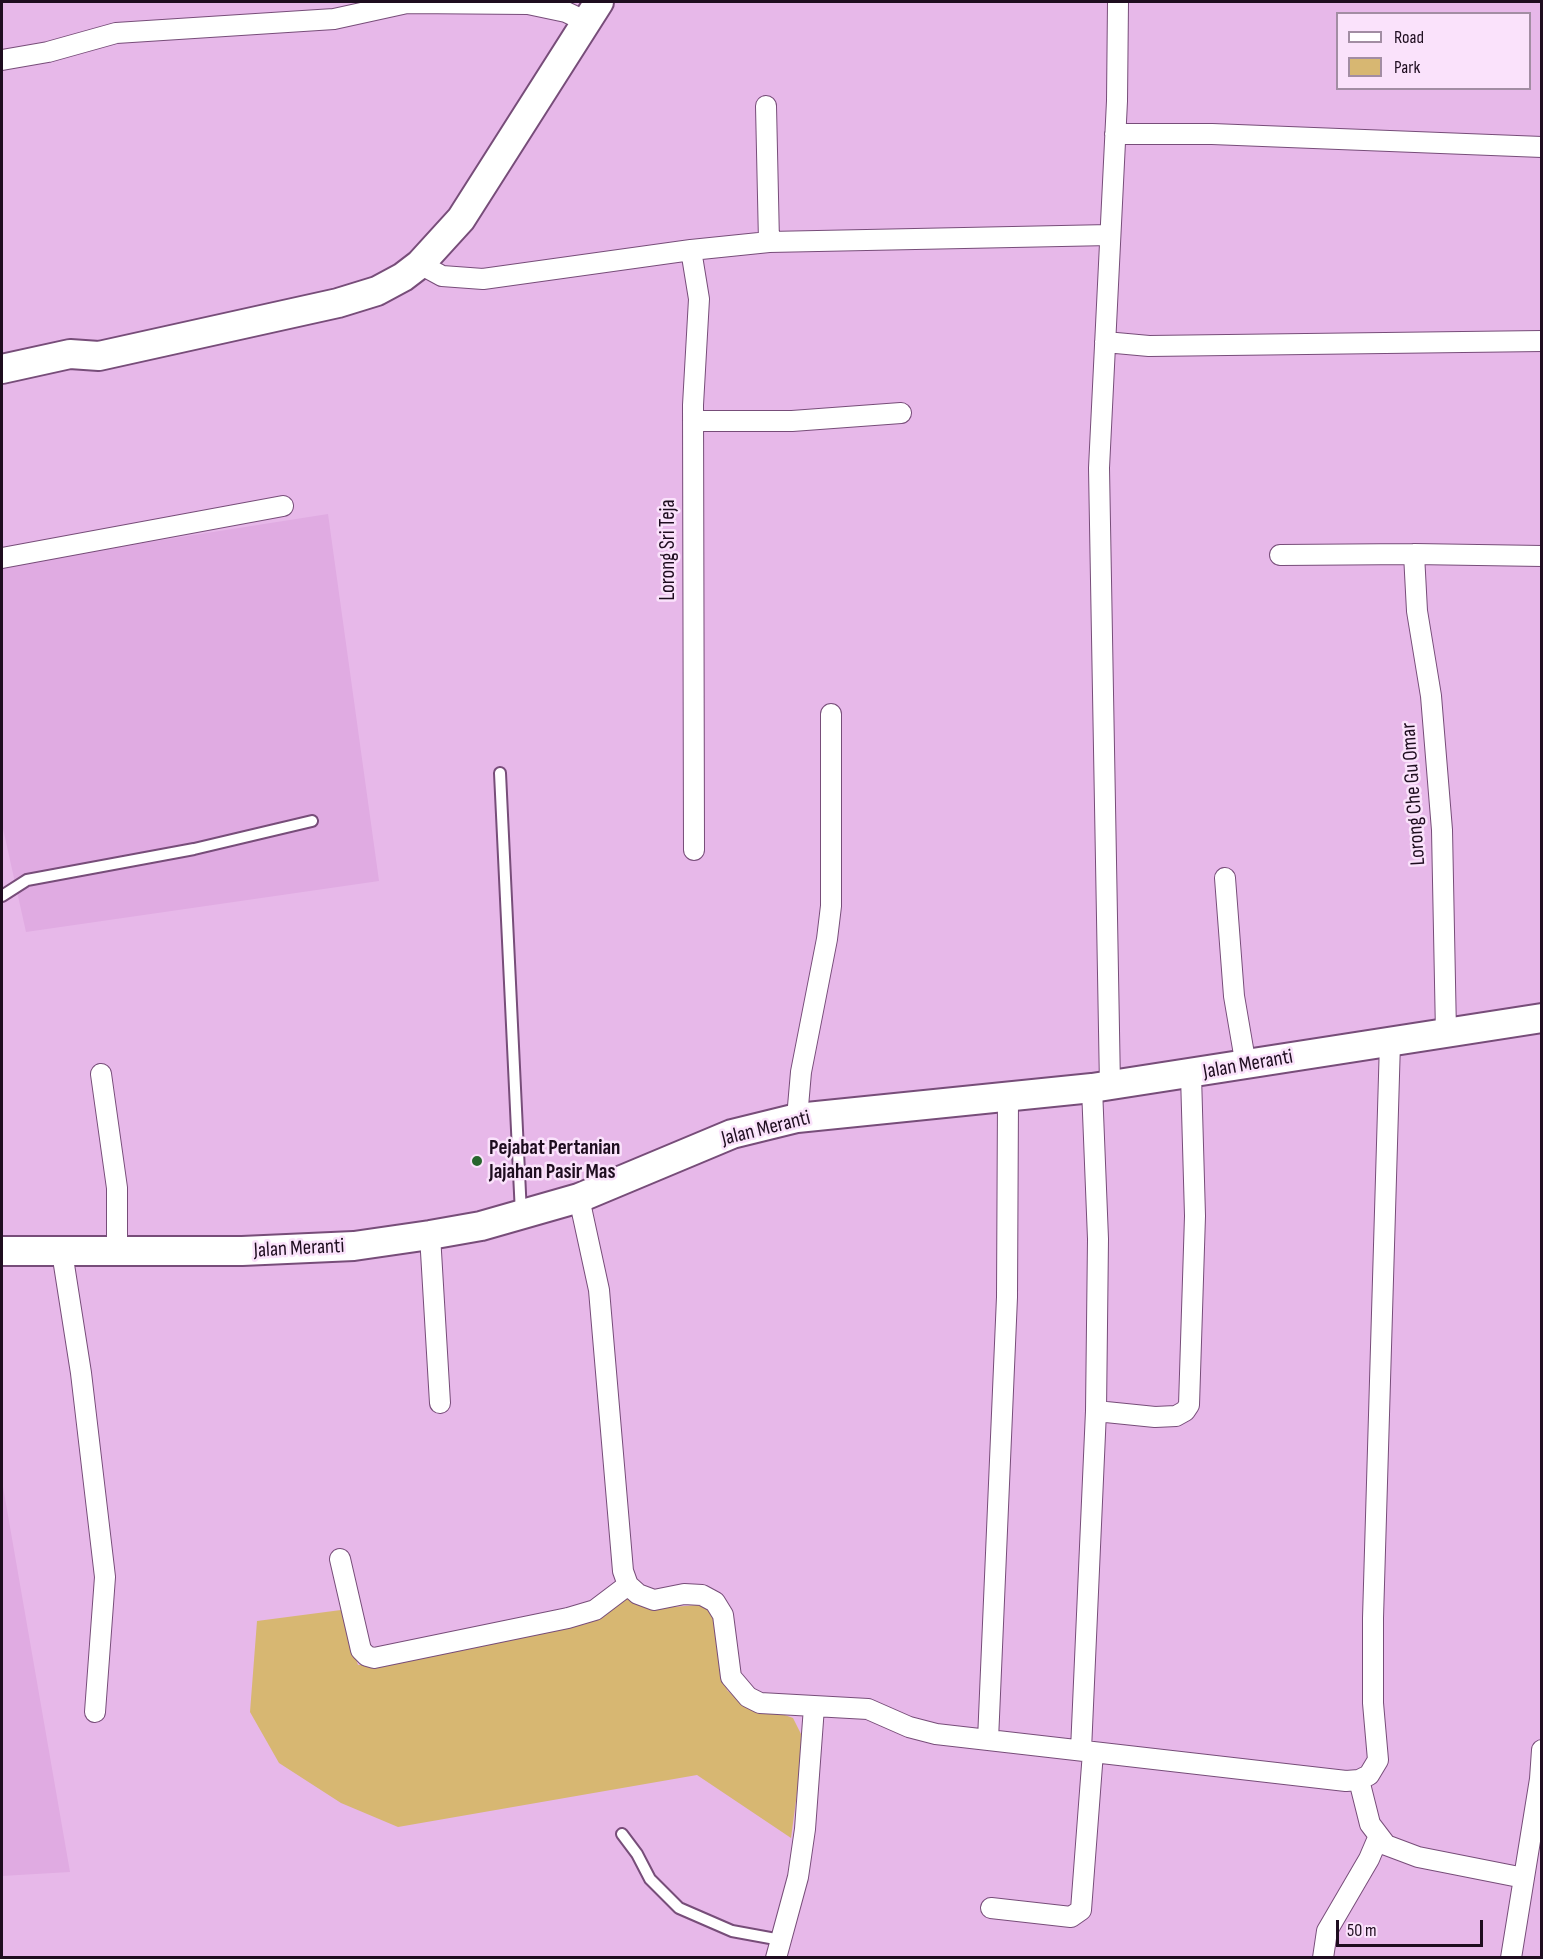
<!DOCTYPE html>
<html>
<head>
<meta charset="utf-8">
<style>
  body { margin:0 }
  #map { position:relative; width:1543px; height:1959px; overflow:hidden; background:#e7b8e9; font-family:"Sofia Sans Condensed",sans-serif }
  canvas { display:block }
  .frame { position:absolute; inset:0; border:3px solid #1e0d1f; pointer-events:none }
  .legend { position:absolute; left:1336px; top:12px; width:195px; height:78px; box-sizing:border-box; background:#fae2fb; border:2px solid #a28da3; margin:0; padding:8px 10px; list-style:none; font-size:18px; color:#1e0d1f }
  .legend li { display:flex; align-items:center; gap:12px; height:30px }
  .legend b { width:30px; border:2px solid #a28da3 }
  .scale { position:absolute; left:1336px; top:1920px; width:147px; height:27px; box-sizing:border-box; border:3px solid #1e0d1f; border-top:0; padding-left:8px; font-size:18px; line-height:21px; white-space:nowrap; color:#1e0d1f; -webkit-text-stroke:4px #fae2fb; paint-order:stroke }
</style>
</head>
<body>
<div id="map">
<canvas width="1543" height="1959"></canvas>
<div class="frame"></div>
<ul class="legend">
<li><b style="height:8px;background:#fff"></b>Road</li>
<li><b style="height:16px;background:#d7b772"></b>Park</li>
</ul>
<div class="scale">50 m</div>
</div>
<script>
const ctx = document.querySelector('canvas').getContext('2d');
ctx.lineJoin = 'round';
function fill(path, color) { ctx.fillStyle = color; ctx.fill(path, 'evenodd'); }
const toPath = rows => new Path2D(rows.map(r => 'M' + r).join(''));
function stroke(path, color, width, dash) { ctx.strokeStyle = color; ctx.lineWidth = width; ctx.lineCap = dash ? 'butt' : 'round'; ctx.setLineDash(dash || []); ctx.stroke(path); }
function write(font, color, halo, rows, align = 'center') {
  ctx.font = font + ' "Sofia Sans Condensed",sans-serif'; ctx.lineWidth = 5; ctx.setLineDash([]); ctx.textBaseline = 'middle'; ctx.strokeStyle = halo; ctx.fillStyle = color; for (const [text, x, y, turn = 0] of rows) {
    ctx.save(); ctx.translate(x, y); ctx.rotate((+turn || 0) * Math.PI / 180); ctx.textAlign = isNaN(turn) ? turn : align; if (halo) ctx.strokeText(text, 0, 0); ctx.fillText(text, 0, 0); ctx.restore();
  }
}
fill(toPath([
  [328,514,379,881,26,932,2,824,2,565],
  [2,1481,70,1872,2,1876]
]), '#e0abe2');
fill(toPath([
  [629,1597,633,1602,661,1608,697,1605,710,1608,717,1623,727,1690,735,1697,793,1718,804,1740,791,1838,697,1775,398,1827,341,1803,279,1763,250,1712,257,1621,341,1610,358,1665,586,1624]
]), '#d7b772');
const lane = toPath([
  [500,773,521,1214],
  [2,896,27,880,194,849,312,821],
  [622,1834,637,1854,650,1879,679,1908,732,1931,781,1940]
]);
const street = toPath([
  [2,60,48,52,116,33,334,19,407,3,528,4,566,12,587,22],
  [766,106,769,242],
  [1115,134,1212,134,1542,147],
  [691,250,699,299,693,405,694,850],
  [420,264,442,276,483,279,691,250,769,242,1110,235],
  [1105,342,1149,346,1542,341],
  [693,421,792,421,901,413],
  [1414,554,1417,611,1431,696,1442,830,1446,1033],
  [1280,555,1414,554,1542,556],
  [2,558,283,506],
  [1225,878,1234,996,1246,1066],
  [101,1074,117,1188,117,1250],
  [1110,1086,1099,468,1117,101,1118,2],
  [797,1118,801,1072,827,939,831,906,831,714],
  [579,1198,599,1290,623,1571,628,1585,638,1594,654,1600,684,1594,702,1595,715,1602,723,1615,731,1677,748,1697,760,1703,868,1709,909,1727,936,1734,1346,1781,1359,1780,1369,1775,1378,1760,1373,1703,1373,1618,1390,1042],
  [430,1235,440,1403],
  [62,1252,81,1373,105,1577,95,1712],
  [1096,1411,1155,1417,1176,1416,1185,1411,1189,1405,1195,1216,1191,1075],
  [340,1559,361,1650,367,1656,374,1658,568,1618,595,1610,628,1585],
  [988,1740,1007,1297,1008,1098],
  [1081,1750,1096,1411,1098,1239,1092,1088],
  [1359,1780,1370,1824,1386,1845,1418,1857,1524,1878],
  [991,1908,1071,1917,1081,1910,1093,1752],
  [776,1958,798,1877,805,1829,814,1707],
  [1323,1958,1327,1931,1369,1859,1378,1838],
  [1511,1958,1540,1779,1542,1750]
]);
const secondary = toPath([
  [2,369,70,354,99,356,338,303,377,291,403,277,420,264,461,219,599,2],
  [2,1251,242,1251,354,1246,430,1235,481,1226,579,1198,732,1134,797,1118,1092,1088,1542,1018]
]);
stroke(lane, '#774d79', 14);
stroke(street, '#774d79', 22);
stroke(secondary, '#774d79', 32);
stroke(lane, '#fff', 10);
stroke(street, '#fff', 20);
stroke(secondary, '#fff', 28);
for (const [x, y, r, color] of [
  [477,1161,6,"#27652d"]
]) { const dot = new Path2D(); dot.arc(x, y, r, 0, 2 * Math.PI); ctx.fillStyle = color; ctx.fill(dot); stroke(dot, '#fae2fb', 2); }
write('21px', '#1e0d1f', '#fae2fb', [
  ["Lorong Sri Teja",669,550,-90],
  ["Lorong Che Gu Omar",1414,794,-94],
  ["Jalan Meranti",1248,1065,-10],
  ["Jalan Meranti",766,1129,-14],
  ["Jalan Meranti",299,1249,-3]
]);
write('bold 21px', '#1e0d1f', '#fae2fb', [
  ["Pejabat Pertanian",489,1149],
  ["Jajahan Pasir Mas",489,1173]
], 'left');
</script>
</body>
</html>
